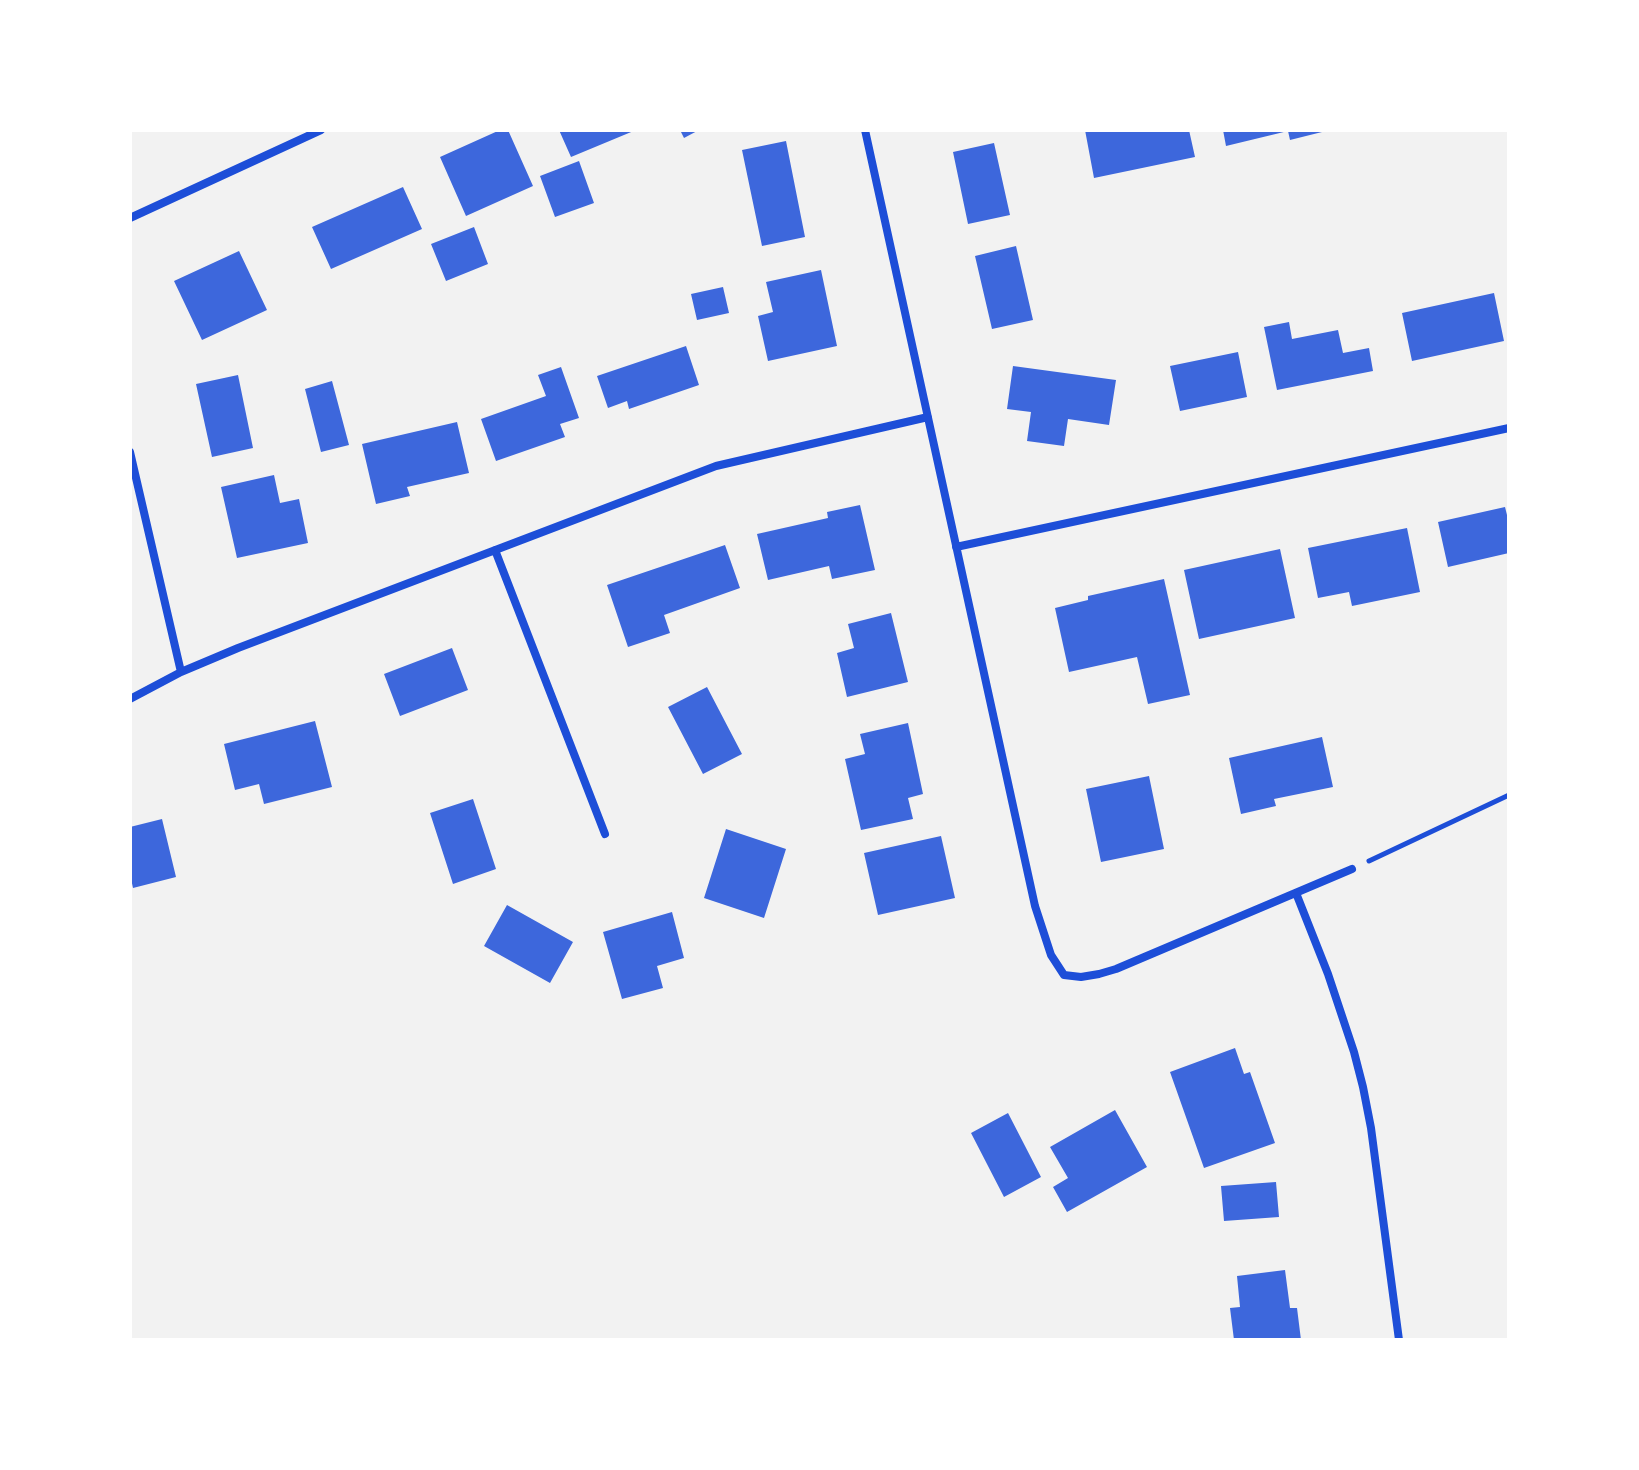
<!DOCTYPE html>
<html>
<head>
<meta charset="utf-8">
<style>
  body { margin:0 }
  #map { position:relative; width:1639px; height:1470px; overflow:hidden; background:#f2f2f2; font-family:Roboto,sans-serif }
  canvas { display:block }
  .frame { position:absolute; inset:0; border:132px solid #fff; pointer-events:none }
</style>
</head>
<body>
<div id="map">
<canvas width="1639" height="1470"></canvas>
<div class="frame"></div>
</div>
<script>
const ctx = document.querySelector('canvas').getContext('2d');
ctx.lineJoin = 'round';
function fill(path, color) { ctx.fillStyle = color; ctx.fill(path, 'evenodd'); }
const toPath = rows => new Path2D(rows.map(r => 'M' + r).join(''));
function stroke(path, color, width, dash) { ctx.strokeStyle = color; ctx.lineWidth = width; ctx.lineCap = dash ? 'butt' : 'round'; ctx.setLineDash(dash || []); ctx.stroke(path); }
fill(toPath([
  [500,130,508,130,533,186,466,216,440,157],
  [559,130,636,130,571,157],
  [680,130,699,130,684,138],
  [1085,130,1189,130,1195,157,1094,178],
  [1223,130,1326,130,1326,131,1290,140,1288,131,1226,146],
  [786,141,805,237,762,246,742,150],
  [994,143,1010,215,968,224,953,152],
  [579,161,594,203,555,217,540,176],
  [403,187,422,229,331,269,312,227],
  [474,227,488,264,446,281,431,244],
  [1016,246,1033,320,992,329,975,256],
  [239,251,267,310,202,340,174,281],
  [821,270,837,346,768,361,758,316,773,312,766,282],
  [723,287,729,313,697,320,691,294],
  [1494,293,1504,341,1412,361,1402,313],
  [1289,322,1292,339,1338,330,1343,353,1369,348,1373,371,1277,390,1264,327],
  [686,346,699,385,629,409,627,401,608,408,597,376],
  [1238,352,1247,397,1180,411,1170,366],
  [1013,366,1116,380,1109,425,1068,419,1064,446,1027,441,1031,412,1007,409],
  [561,367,579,418,560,424,565,437,496,461,481,419,546,396,538,375],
  [238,375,253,448,212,457,196,384],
  [332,381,349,445,321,452,305,389],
  [457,422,469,473,407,487,410,496,376,504,362,444],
  [274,475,280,503,299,499,308,543,237,558,221,487],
  [860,505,875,570,832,579,829,566,768,580,757,534,828,518,827,512],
  [1505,507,1507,515,1509,514,1509,553,1448,567,1438,522],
  [1407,528,1420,592,1352,606,1349,592,1318,598,1308,548],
  [725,545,740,588,664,615,670,633,628,647,607,585],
  [1280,549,1295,618,1199,639,1184,570],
  [1164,579,1190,695,1148,704,1137,657,1069,672,1055,608,1088,600,1088,596],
  [891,613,908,682,847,697,837,653,854,648,848,624],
  [452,648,468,690,400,716,384,674],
  [707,687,742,754,703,774,668,707],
  [315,721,332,787,264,804,259,784,235,790,224,744],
  [908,723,923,794,908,798,913,819,861,830,845,759,865,754,860,734],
  [1322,737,1333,787,1274,799,1276,806,1241,814,1229,758],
  [1149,776,1164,849,1101,862,1086,789],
  [473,799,496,869,453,884,430,813],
  [162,819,176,877,133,888,130,874,130,827],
  [726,829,786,849,764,918,704,898],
  [941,836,955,898,878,915,864,853],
  [507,905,573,942,550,983,484,946],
  [672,912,684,958,657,966,663,988,622,999,603,932],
  [1235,1048,1244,1074,1250,1072,1275,1143,1204,1168,1170,1072],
  [1115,1110,1147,1167,1067,1212,1053,1187,1068,1178,1050,1147],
  [1008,1113,1041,1177,1004,1197,971,1133],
  [1276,1182,1279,1217,1224,1221,1221,1186],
  [1285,1270,1290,1308,1297,1308,1301,1340,1234,1340,1230,1308,1240,1307,1237,1276]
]), '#3d67dc');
stroke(toPath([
  [1369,861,1509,795]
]), '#1d4ed8', 5);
stroke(toPath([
  [865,130,1035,906,1051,955,1064,975,1081,977,1099,974,1116,969,1352,869],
  [130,218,321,130],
  [130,452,181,672],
  [956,547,1509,428],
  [495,550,605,834],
  [130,699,181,672,238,648,716,466,928,417],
  [1296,893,1328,974,1354,1052,1363,1087,1371,1128,1399,1340]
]), '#1d4ed8', 8);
</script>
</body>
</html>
